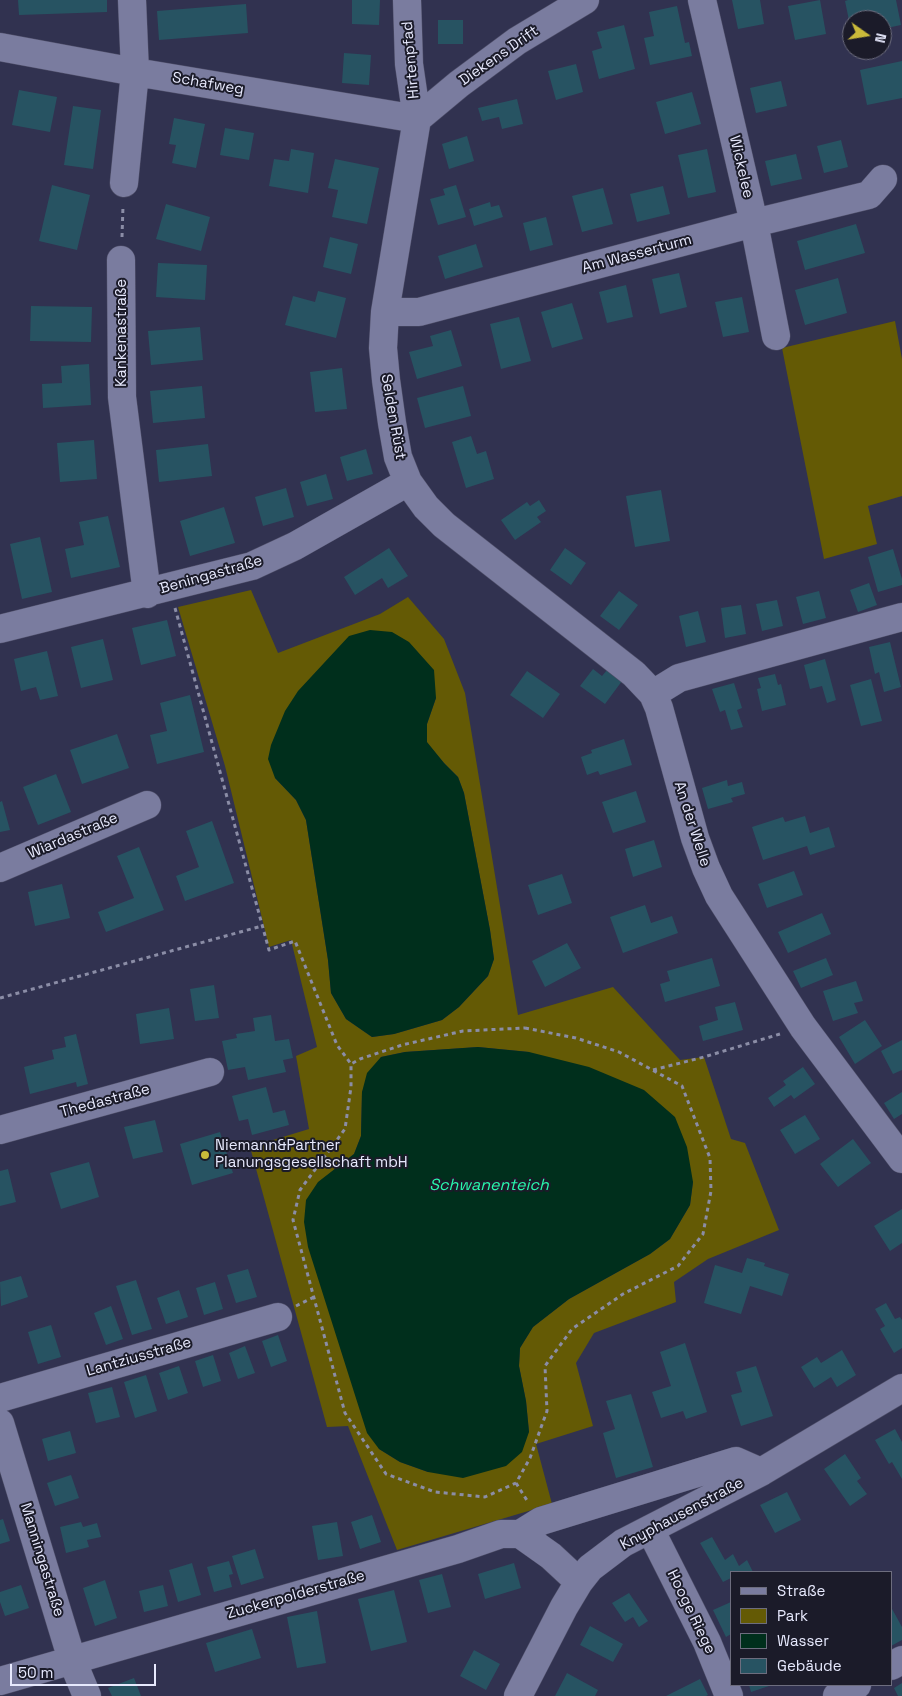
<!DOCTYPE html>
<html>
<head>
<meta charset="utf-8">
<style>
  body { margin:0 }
  #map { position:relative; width:902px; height:1696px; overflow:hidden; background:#313250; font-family:"Space Grotesk",sans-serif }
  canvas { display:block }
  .legend { position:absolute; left:730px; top:1571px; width:162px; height:115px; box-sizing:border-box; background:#1b1b29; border:1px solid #6d6d7e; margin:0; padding:6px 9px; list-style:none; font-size:15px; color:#e7e9fd }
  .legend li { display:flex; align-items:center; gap:10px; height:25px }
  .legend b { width:25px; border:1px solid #6d6d7e }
  .north { position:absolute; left:842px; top:10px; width:50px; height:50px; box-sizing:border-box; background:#1b1b29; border:1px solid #6d6d7e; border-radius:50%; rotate:103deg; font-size:14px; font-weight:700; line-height:20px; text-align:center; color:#e7e9fd }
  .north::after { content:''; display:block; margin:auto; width:18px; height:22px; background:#caba3a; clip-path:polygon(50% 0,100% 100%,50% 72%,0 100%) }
  .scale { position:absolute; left:10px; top:1664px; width:146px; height:22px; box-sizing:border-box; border:2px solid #e7e9fd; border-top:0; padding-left:6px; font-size:15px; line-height:18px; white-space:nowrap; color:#e7e9fd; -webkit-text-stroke:4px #1b1b29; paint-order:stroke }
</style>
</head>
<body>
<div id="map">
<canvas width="902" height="1696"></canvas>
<ul class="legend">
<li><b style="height:6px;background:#7a7c9f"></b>Straße</li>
<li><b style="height:14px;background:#645a05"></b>Park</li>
<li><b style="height:14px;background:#002f1c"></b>Wasser</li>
<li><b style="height:14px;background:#275362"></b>Gebäude</li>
</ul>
<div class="north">N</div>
<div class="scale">50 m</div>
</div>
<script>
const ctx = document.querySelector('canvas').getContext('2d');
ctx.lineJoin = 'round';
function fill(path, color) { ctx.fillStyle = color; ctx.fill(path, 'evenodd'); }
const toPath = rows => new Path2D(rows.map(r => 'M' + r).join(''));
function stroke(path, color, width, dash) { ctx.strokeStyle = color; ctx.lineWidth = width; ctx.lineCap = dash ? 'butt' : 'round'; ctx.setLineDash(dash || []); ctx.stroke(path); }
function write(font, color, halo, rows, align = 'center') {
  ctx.font = font + ' "Space Grotesk",sans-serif'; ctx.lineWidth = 4; ctx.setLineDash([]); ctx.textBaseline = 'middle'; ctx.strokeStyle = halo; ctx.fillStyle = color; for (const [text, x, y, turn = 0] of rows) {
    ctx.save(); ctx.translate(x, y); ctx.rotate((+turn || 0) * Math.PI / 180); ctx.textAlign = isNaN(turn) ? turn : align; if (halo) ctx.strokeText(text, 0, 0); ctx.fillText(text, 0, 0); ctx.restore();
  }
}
fill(toPath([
  [895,321,902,359,902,496,868,506,877,544,824,559,782,348],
  [251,590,278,653,380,614,408,597,444,639,465,693,518,1015,613,987,680,1060,704,1057,731,1139,745,1143,779,1230,708,1259,674,1282,676,1302,594,1333,576,1363,593,1426,536,1444,552,1504,397,1550,348,1426,327,1427,250,1147,309,1129,296,1056,317,1047,291,940,269,947,225,766,178,607],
  [436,698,427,724,427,743,444,763,458,777,464,793,490,930,494,959,488,976,459,1007,442,1020,394,1034,372,1037,346,1019,331,993,328,960,306,820,296,800,275,778],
  [478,1047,529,1052,693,1182,690,1205,670,1239,650,1254,569,1299,533,1327,520,1348,519,1366,526,1401,529,1432,428,1472,400,1462,379,1449,334,1169,354,1154,361,1136,362,1092,381,1057,405,1052]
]), '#645a05');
fill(toPath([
  [370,630,392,632,409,642,434,670,436,698,427,724,427,742,444,763,458,777,464,793,490,930,494,959,488,976,459,1007,442,1020,394,1034,372,1037,346,1019,331,993,328,960,306,820,296,800,275,778,268,759,271,745,285,711,298,691,349,636],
  [478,1047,529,1052,589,1067,644,1090,675,1117,687,1147,693,1182,690,1205,670,1239,650,1254,569,1299,533,1327,520,1348,519,1366,526,1401,529,1432,522,1452,506,1466,463,1478,428,1472,400,1462,379,1449,367,1433,308,1247,304,1222,306,1200,318,1182,354,1154,361,1136,362,1092,367,1073,381,1057,405,1052]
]), '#002f1c');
fill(toPath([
  [18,0,107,0,107,12,19,15],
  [352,0,380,0,379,25,352,24],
  [732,0,760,0,764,24,738,29],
  [820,0,826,34,795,40,788,6],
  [848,0,896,0,901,25,882,29,882,20,852,20,851,30,845,1],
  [246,4,248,33,159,40,157,11],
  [677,6,685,43,689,42,692,56,650,65,644,38,654,36,649,12],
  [438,20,463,20,463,44,438,44],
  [624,25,635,69,599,79,592,51,602,48,597,32],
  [344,53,371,55,369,85,342,83],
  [902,61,902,98,867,105,860,70],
  [576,64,583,92,556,100,548,71],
  [781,81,787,106,756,113,750,88],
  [19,90,57,97,50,132,12,125],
  [692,92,701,124,665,134,656,102],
  [517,99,523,124,502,129,499,117,482,121,478,108],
  [73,106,101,110,93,169,64,165],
  [174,118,205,124,196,168,172,163,176,145,169,144],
  [225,128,254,133,249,160,220,155],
  [467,136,474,161,449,169,442,144],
  [841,140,848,167,824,173,817,146],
  [291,149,314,153,308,193,269,186,274,159,289,161],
  [707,149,716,192,688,198,678,155],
  [796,154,802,179,771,186,765,161],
  [335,159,379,168,367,224,332,217,338,190,328,188],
  [52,185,90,195,77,250,39,241],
  [456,185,466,217,438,225,430,199,445,195,443,189],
  [663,186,670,214,637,222,630,194],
  [603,188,613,224,582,232,572,196],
  [490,202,491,207,499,205,503,217,474,226,469,209],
  [166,204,210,217,201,251,156,239],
  [546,217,553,245,530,251,523,223],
  [856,224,865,253,805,270,797,241],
  [330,237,358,244,351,274,323,267],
  [476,244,483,267,445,279,438,256],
  [158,263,207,265,205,300,156,297],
  [679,273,687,307,660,314,652,279],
  [838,278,847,313,805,325,795,290],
  [626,285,633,317,607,323,599,292],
  [318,291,346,298,336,338,285,325,293,296,315,302],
  [742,297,749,332,723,337,715,302],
  [572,303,583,339,552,348,541,312],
  [31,306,92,307,91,342,30,341],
  [519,317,531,361,501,369,490,324],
  [200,327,203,360,151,365,148,331],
  [451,330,462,366,417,379,409,352,433,346,430,336],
  [89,364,91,405,43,408,42,384,62,383,61,366],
  [342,368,347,409,315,412,310,372],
  [202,386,205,418,153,423,150,391],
  [463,386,471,416,425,428,417,398],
  [471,436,477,454,486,451,494,479,466,488,452,442],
  [94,440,97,479,60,482,57,443],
  [208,444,212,476,159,482,156,450],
  [366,449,373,474,347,481,340,457],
  [326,474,333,499,307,506,300,482],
  [286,488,294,517,263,526,255,497],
  [661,490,670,541,635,547,626,496],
  [539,500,546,511,537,517,541,522,515,540,501,520,527,502,530,506],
  [224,507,235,543,190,556,180,521],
  [108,516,120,567,71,578,65,549,84,545,79,522],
  [40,537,52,592,22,599,10,544],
  [389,548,408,576,388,588,382,578,355,595,344,577],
  [565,548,586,563,571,585,550,570],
  [893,549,902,579,902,585,878,592,868,557],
  [869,583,877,605,858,612,850,590],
  [619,591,638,605,619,630,600,616],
  [819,591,826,618,803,624,796,597],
  [777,600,783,626,762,631,756,604],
  [741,605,746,634,725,638,721,608],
  [698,611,706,642,686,647,679,616],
  [167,620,176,656,141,665,132,628],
  [103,639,113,680,81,688,71,647],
  [890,642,901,687,884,692,879,672,875,674,869,647],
  [47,651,58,696,40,700,36,687,21,691,14,659],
  [825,659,836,700,827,703,822,686,810,689,804,665],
  [593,669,602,676,607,670,622,681,605,704,580,686],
  [527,671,560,694,543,718,510,695],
  [775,674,778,685,781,684,786,705,762,711,757,689,761,688,758,678],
  [871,679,882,721,861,726,850,685],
  [734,683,742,708,737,710,743,727,731,730,725,710,720,712,712,689],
  [190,695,204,752,157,764,150,735,167,731,160,703],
  [117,734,129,768,82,784,70,750],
  [624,739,632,765,600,775,598,771,587,775,581,757,592,753,591,750],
  [56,774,71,812,38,825,23,787],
  [727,780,728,786,742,782,745,794,731,798,733,802,708,809,702,788],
  [636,791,646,822,613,833,602,802],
  [2,801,10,830,0,832,0,802],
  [805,816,810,833,829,827,835,847,810,855,807,846,763,860,752,827,783,817,785,822],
  [212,821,234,883,185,901,176,876,199,867,186,831],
  [654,840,662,867,633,877,625,849],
  [139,847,164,910,106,932,98,912,134,898,117,856],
  [794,871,803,895,767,908,758,884],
  [562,874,572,903,538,915,528,885],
  [62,884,70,918,35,926,28,892],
  [645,905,651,923,672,916,678,933,623,953,610,917],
  [822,913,831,934,788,953,778,932],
  [567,943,581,968,545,987,532,961],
  [712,958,720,986,665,1002,660,984,670,981,667,971],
  [826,958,833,975,801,988,793,971],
  [856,981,863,1001,854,1003,858,1013,833,1021,823,991],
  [214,985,219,1018,195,1021,190,989],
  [735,1002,743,1030,703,1041,699,1026,718,1020,715,1007],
  [169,1008,174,1039,140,1044,136,1014],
  [271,1015,275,1041,289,1039,293,1058,283,1060,286,1072,248,1080,245,1067,228,1070,222,1041,237,1038,236,1034,255,1031,253,1018],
  [865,1020,882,1046,855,1064,839,1037],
  [76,1034,88,1084,77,1087,76,1082,30,1094,24,1067,54,1059,52,1050,66,1047,64,1037],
  [902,1040,902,1070,893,1074,881,1051],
  [803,1067,815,1084,794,1099,791,1095,774,1107,768,1098,786,1085,783,1081],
  [266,1087,273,1113,285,1110,289,1125,252,1135,248,1119,239,1121,232,1096],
  [902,1092,902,1114,894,1119,884,1103],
  [805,1115,820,1139,795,1154,780,1130],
  [155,1120,163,1152,133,1159,124,1127],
  [220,1132,233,1173,192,1185,180,1144],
  [853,1139,871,1163,838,1187,820,1164],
  [89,1162,99,1197,61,1209,50,1173],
  [8,1169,16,1202,0,1206,0,1171],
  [902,1209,902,1243,890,1251,874,1226],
  [747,1258,765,1263,764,1266,789,1274,782,1296,750,1286,741,1314,704,1303,715,1265,742,1273],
  [248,1269,257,1297,236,1303,227,1275],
  [21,1276,28,1297,1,1306,0,1282],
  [136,1280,152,1329,132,1335,116,1286],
  [215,1282,223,1309,204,1315,196,1288],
  [179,1290,188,1317,166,1324,157,1298],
  [886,1303,895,1319,900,1317,902,1320,902,1348,894,1353,880,1329,885,1326,875,1309],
  [111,1306,123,1339,106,1345,94,1313],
  [51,1325,61,1357,38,1364,28,1332],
  [278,1335,287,1361,271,1367,262,1341],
  [685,1343,707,1412,686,1419,683,1411,661,1418,652,1392,671,1386,660,1352],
  [245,1346,255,1373,238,1379,229,1353],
  [842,1350,856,1375,837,1387,831,1377,814,1388,801,1367,817,1357,821,1363],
  [213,1355,221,1381,203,1387,195,1361],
  [179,1366,188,1393,168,1400,159,1373],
  [756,1366,773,1416,741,1426,731,1395,742,1392,736,1372],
  [146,1375,157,1411,135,1418,124,1382],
  [112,1387,120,1417,96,1423,88,1393],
  [631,1394,653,1467,616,1478,603,1433,615,1429,606,1401],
  [895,1429,902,1442,902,1479,892,1462,889,1464,875,1440],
  [70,1431,76,1453,48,1461,42,1439],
  [845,1454,861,1478,857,1481,867,1494,850,1506,824,1469],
  [71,1475,79,1498,55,1506,47,1483],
  [787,1492,801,1520,775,1533,760,1505],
  [372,1515,381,1542,360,1549,351,1522],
  [3,1519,10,1541,0,1544,0,1520],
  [81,1522,83,1527,97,1523,101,1537,87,1540,89,1547,66,1553,60,1527],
  [337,1522,343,1556,318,1560,312,1526],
  [712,1537,725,1560,733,1554,739,1566,747,1560,753,1572,731,1572,731,1578,723,1582,700,1543],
  [255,1549,264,1578,241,1585,232,1556],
  [229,1561,233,1574,229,1575,232,1587,214,1592,207,1567],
  [192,1563,201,1595,178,1602,169,1570],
  [514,1563,521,1588,485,1599,478,1574],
  [442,1574,451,1607,428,1613,419,1580],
  [105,1580,117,1618,95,1626,83,1588],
  [21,1585,29,1608,5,1616,0,1602,0,1592],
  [163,1585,168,1606,144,1612,139,1591],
  [394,1590,407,1642,371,1651,358,1599],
  [629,1593,648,1621,639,1627,633,1617,625,1622,612,1603],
  [731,1602,731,1634,726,1637,713,1610],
  [891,1607,902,1627,902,1640,891,1646],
  [317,1611,326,1663,297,1668,287,1617],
  [590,1626,623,1644,613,1662,580,1645],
  [252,1629,261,1658,215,1672,206,1643],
  [474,1650,500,1664,486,1690,460,1676],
  [567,1673,598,1690,595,1696,555,1696],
  [134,1678,141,1696,112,1696,108,1688],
  [700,1679,708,1695,706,1696,666,1696],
  [902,1683,902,1696,898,1696,894,1688],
  [749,1685,772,1685,751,1692]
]), '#275362');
const minor = toPath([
  [407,0,409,64,417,119,385,312,383,348,386,380,392,423,398,457,408,482,426,507,444,525,634,674,653,694,659,708,695,838,706,868,719,896,803,1027,902,1159],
  [702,0,754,223,776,336],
  [0,47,135,72,417,119],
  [417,119,459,84,517,41,585,0],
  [124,183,135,72,132,0],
  [121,260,122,397,147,594],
  [385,312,419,312,754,223,869,195,883,179],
  [0,629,252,566,295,546,408,482],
  [653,694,679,678,902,617],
  [0,868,147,805],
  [0,1130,210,1072],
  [0,1398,278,1317],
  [0,1423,72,1660,87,1696],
  [650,1529,707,1642,729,1696],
  [520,1534,541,1521,736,1461,761,1472],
  [891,1666,902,1660],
  [0,1681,458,1549,501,1534,520,1534,551,1556,579,1582],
  [518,1696,564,1607,579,1582,590,1568,623,1543,761,1472,902,1388],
  [837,1696,857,1685]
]);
stroke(minor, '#4f4f69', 29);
stroke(toPath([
  [122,237,123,206],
  [175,608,269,950,295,941,337,1045,351,1064],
  [0,998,262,926],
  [525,1028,576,1038,619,1052,682,1086,710,1158,711,1191,703,1234,678,1266,623,1294,572,1329,545,1366,547,1411,530,1458,516,1483,485,1497,435,1492,386,1474,345,1413,293,1220,300,1190,345,1129,351,1087,351,1064,360,1059,402,1045,463,1031,525,1028],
  [653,1070,704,1057,780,1034],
  [296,1306,314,1297],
  [516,1483,528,1502]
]), '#8b8da6', 3, [4, 4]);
stroke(minor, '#7a7c9f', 28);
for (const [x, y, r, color] of [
  [205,1155,5,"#caba3a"]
]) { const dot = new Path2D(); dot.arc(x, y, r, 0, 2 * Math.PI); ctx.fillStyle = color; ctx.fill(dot); stroke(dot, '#1b1b29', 2); }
write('15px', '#e7e9fd', '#1b1b29', [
  ["Diekens Drift",499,56,-35],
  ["Hirtenpfad",411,60,-95],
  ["Schafweg",208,84,10],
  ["Wickelee",741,167,77],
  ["Am Wasserturm",637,254,-15],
  ["Kankenastraße",122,333,-90],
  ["Selden Rüst",393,417,80],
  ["Beningastraße",211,575,-16],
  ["An der Welle",692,824,72],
  ["Wiardastraße",73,836,-23],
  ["Thedastraße",105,1101,-15],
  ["Lantziusstraße",139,1357,-16],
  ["Knyphausenstraße",682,1514,-28],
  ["Manningastraße",42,1560,73],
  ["Zuckerpolderstraße",296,1595,-16],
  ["Hooge Riege",691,1612,64]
]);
write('15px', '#e7e9fd', '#1b1b29', [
  ["Niemann&Partner",215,1146],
  ["Planungsgesellschaft mbH",215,1163]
], 'left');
write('italic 16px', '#28f7ad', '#1b1b29', [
  ["Schwanenteich",489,1186]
]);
</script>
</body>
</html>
